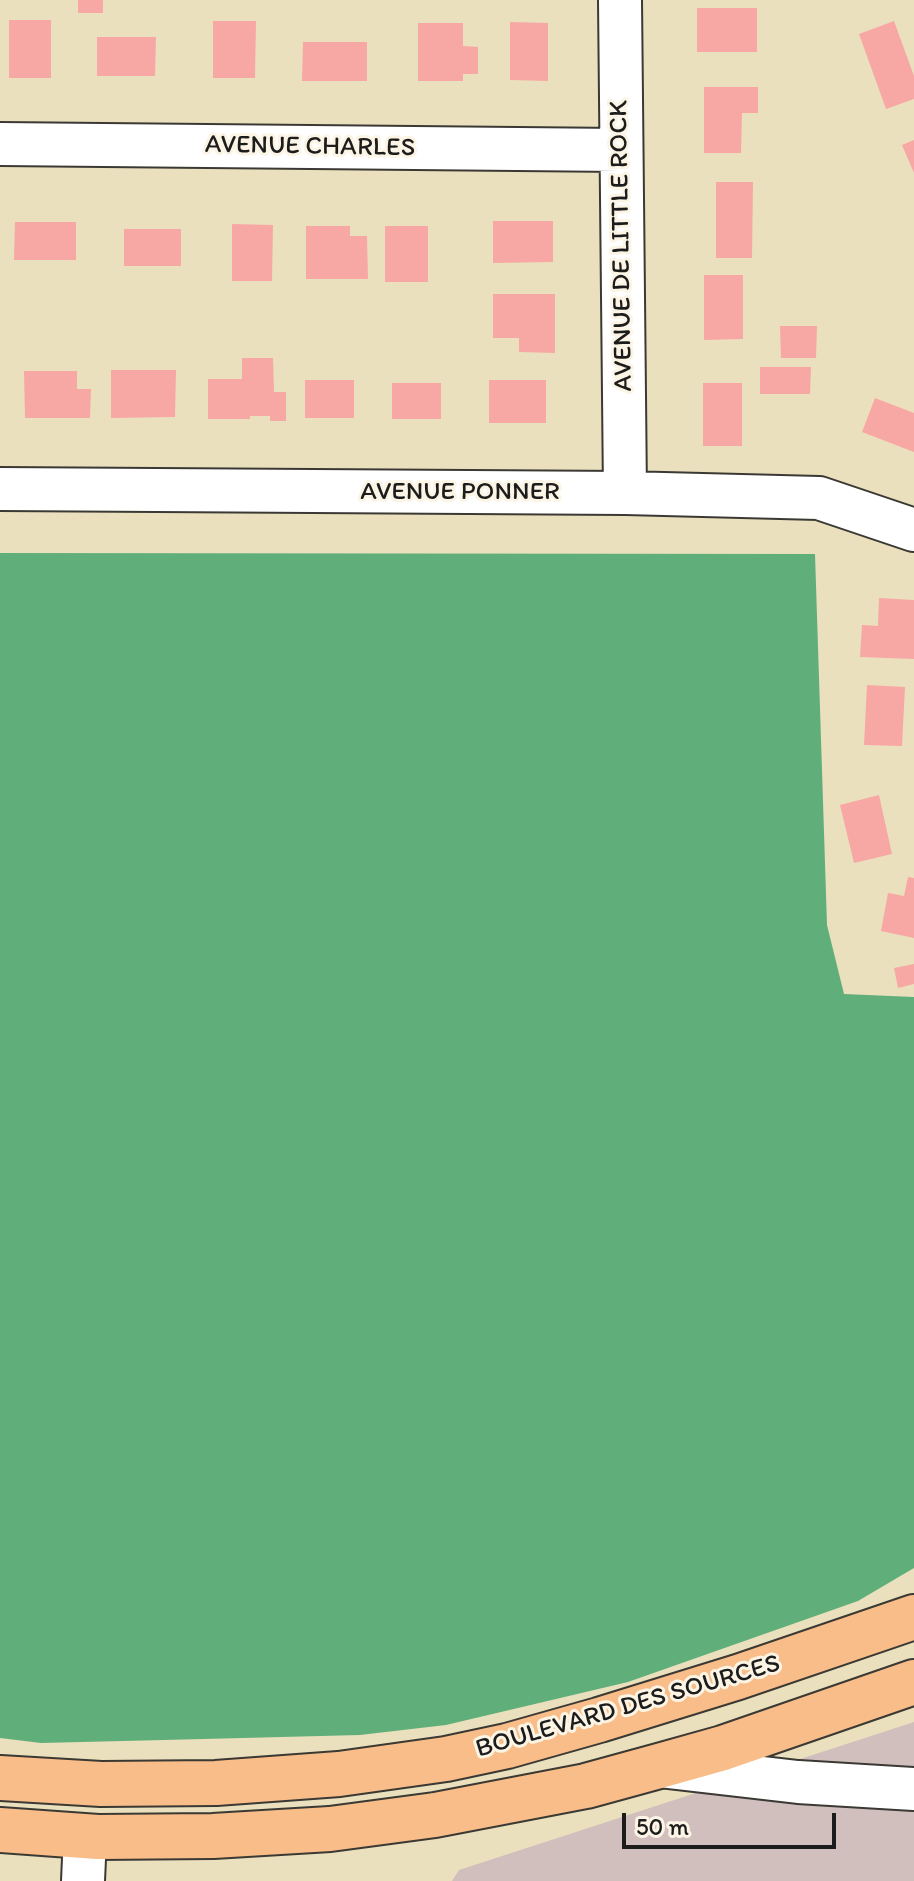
<!DOCTYPE html>
<html>
<head>
<meta charset="utf-8">
<style>
  body { margin:0 }
  #map { position:relative; width:914px; height:1881px; overflow:hidden; background:#ebe0bd; font-family:Itim,sans-serif }
  canvas { display:block }
  .scale { position:absolute; left:622px; top:1813px; width:214px; height:36px; box-sizing:border-box; border:4px solid #1c1c1c; border-top:0; padding-left:10px; font-size:24px; line-height:28px; white-space:nowrap; color:#1c1c1c; -webkit-text-stroke:6px #fcf5e5; paint-order:stroke }
</style>
</head>
<body>
<div id="map">
<canvas width="914" height="1881"></canvas>
<div class="scale">50 m</div>
</div>
<script>
const ctx = document.querySelector('canvas').getContext('2d');
ctx.lineJoin = 'round';
function fill(path, color) { ctx.fillStyle = color; ctx.fill(path, 'evenodd'); }
const toPath = rows => new Path2D(rows.map(r => 'M' + r).join(''));
function stroke(path, color, width, dash) { ctx.strokeStyle = color; ctx.lineWidth = width; ctx.lineCap = dash ? 'butt' : 'round'; ctx.setLineDash(dash || []); ctx.stroke(path); }
function write(font, color, halo, rows, align = 'center') {
  ctx.font = font + ' Itim,sans-serif'; ctx.lineWidth = 6; ctx.setLineDash([]); ctx.textBaseline = 'middle'; ctx.strokeStyle = halo; ctx.fillStyle = color; for (const [text, x, y, turn = 0] of rows) {
    ctx.save(); ctx.translate(x, y); ctx.rotate((+turn || 0) * Math.PI / 180); ctx.textAlign = isNaN(turn) ? turn : align; if (halo) ctx.strokeText(text, 0, 0); ctx.fillText(text, 0, 0); ctx.restore();
  }
}
fill(toPath([
  [914,1722,914,1881,452,1881,459,1870]
]), '#d1bfbd');
fill(toPath([
  [0,553,815,554,827,925,844,994,914,997,914,1568,858,1601,628,1682,446,1725,360,1735,164,1740,41,1743,0,1738]
]), '#60af7a');
fill(toPath([
  [78,0,103,0,103,13,78,13],
  [697,8,757,8,757,52,697,52],
  [9,20,51,20,51,78,9,78],
  [213,21,256,21,255,78,213,78],
  [894,21,914,76,914,99,886,109,859,34],
  [510,22,548,23,548,81,510,80],
  [418,23,463,23,463,46,478,47,478,74,463,74,463,81,418,81],
  [97,37,156,37,155,76,97,76],
  [303,42,367,42,367,81,302,81],
  [704,87,758,87,758,113,742,113,741,153,704,153],
  [914,140,914,173,902,145],
  [716,182,753,182,752,258,716,258],
  [493,221,553,221,553,262,493,263],
  [15,222,76,222,76,260,14,260],
  [232,224,273,225,272,281,232,281],
  [306,226,350,226,350,236,367,236,368,279,306,279],
  [385,226,428,226,428,282,385,282],
  [124,229,181,229,181,266,124,266],
  [704,275,743,275,743,339,704,340],
  [493,294,555,294,555,353,519,352,519,338,493,338],
  [780,326,817,326,816,358,781,358],
  [242,358,273,358,274,392,286,392,286,421,270,421,270,416,250,416,250,419,208,419,208,379,242,379],
  [760,367,811,367,810,394,760,394],
  [111,370,176,370,175,417,111,418],
  [24,371,77,371,77,389,91,389,90,418,25,418],
  [305,380,354,380,354,418,305,418],
  [489,380,546,380,546,423,489,423],
  [392,383,441,383,441,419,392,419],
  [703,383,742,383,742,446,703,446],
  [875,398,914,413,914,452,862,432],
  [879,598,914,600,914,659,860,657,862,625,878,626],
  [867,685,905,687,902,746,864,745],
  [879,795,892,854,854,863,840,805],
  [908,877,914,878,914,938,881,931,888,893,904,896],
  [914,964,914,984,898,988,894,968]
]), '#f7a7a4');
const minor = toPath([
  [620,0,625,493],
  [0,144,621,150],
  [0,489,625,493,819,498,914,530],
  [659,1766,798,1782,914,1789],
  [83,1881,85,1836]
]);
const major = toPath([
  [0,1778,101,1784,216,1783,339,1774,446,1759,507,1746,599,1720,738,1677,914,1617],
  [0,1830,98,1837,213,1836,330,1829,435,1815,586,1786,659,1766,723,1748,914,1682]
]);
stroke(minor, '#3b3934', 46);
stroke(major, '#3b3934', 48);
stroke(minor, '#fff', 42);
stroke(major, '#f8bd88', 44);
write('26px', '#1c1c1c', '#fcf5e5', [
  ["AVENUE CHARLES",310,147,1],
  ["AVENUE DE LITTLE ROCK",622,246,-91],
  ["AVENUE PONNER",460,492],
  ["BOULEVARD DES SOURCES",628,1707,-16]
]);
</script>
</body>
</html>
